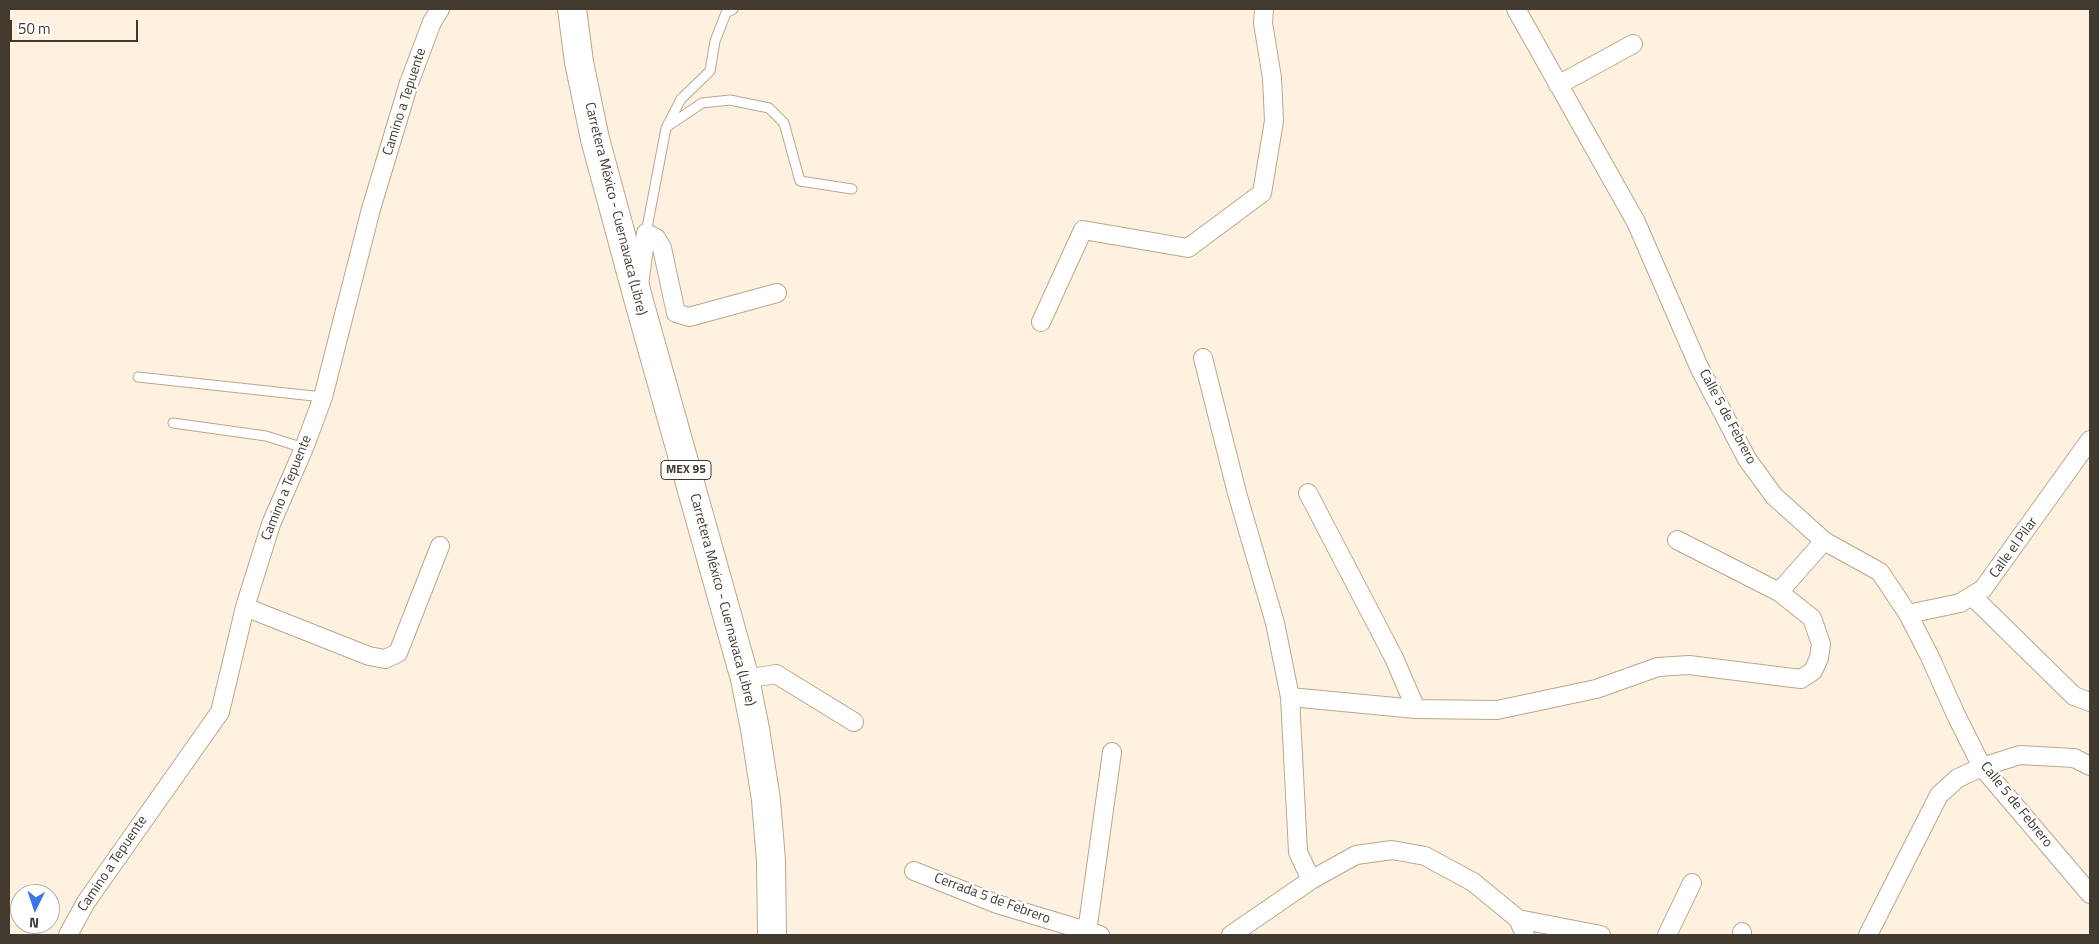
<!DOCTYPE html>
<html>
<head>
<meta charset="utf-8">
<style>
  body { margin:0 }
  #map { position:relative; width:2099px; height:944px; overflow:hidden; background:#fff1e0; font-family:"Titillium Web",sans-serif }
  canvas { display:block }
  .frame { position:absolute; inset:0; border:10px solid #42392f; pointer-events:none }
  .north { position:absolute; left:10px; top:884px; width:50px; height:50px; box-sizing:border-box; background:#fff; border:1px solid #b3b0ac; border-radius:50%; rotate:184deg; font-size:14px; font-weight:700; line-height:20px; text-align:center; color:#42392f }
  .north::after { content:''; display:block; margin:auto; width:18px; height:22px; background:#3877e6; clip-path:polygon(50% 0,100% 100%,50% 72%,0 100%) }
  .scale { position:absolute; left:10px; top:20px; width:128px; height:22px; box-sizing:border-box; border:2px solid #42392f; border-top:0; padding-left:6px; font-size:15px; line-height:18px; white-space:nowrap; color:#42392f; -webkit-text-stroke:4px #fff; paint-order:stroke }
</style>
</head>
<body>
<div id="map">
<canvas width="2099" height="944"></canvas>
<div class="frame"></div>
<div class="north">N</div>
<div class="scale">50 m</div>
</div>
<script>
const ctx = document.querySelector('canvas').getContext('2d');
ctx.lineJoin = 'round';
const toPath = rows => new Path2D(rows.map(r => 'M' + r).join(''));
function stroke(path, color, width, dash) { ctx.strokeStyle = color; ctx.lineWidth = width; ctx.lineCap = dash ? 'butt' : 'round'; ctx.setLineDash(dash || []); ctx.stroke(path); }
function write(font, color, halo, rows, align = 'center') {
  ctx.font = font + ' "Titillium Web",sans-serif'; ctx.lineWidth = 4.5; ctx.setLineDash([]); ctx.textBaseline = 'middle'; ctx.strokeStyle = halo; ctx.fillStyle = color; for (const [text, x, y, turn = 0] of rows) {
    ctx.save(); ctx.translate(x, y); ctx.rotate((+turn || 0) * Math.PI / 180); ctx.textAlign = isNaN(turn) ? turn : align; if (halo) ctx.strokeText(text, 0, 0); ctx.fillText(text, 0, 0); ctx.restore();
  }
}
const service = toPath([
  [668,126,702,103,730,100,769,108,784,123,800,181,852,189],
  [646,233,666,128,681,99,710,71,715,41,726,13,733,9],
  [138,377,323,397],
  [173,423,266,436,304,448]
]);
const minor = toPath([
  [1516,9,1636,222,1699,367,1747,459,1774,496,1824,541,1880,572,1908,614,1930,657,1956,715,1982,767,2090,894],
  [1558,85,1633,44],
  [639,285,646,233,656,238,662,248,676,313,689,317,777,293],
  [1041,322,1083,230,1188,248,1262,193,1274,121,1272,78,1263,23,1264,9],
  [1203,358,1237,493,1275,623,1290,697,1298,852,1311,880],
  [1308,493,1394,658,1416,709],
  [1779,592,1824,541],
  [1972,596,2074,696,2090,702],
  [245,607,369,656,385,659,398,653,440,546],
  [1908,614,1960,603,1983,589,2090,440],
  [745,679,776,674,854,722],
  [1290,697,1416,709,1497,710,1596,689,1658,667,1689,665,1801,679,1813,671,1819,658,1821,644,1812,618,1779,592,1677,540],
  [914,871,997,904,1100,935],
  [1518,919,1601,935],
  [1087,932,1112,752],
  [68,935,86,902,220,712,245,607,271,524,304,448,323,397,371,209,409,83,432,22,440,9],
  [1231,935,1311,880,1356,855,1392,850,1425,856,1473,882,1518,919,1525,935],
  [1667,935,1692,883],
  [1742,935,1742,932],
  [1868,935,1939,795,1958,778,1982,767,2020,755,2074,758,2090,766]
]);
const primary = toPath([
  [572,9,579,62,595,139,638,298,745,679,755,729,766,800,771,861,772,935]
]);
stroke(service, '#bca68c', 11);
stroke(minor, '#bca68c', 20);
stroke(primary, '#bca68c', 30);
stroke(service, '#fff', 9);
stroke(minor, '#fff', 18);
stroke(primary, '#fff', 28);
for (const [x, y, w] of [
  [686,470,50]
]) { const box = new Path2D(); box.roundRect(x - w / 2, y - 9.5, w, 19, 4); ctx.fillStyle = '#fff'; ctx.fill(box); stroke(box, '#42392f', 1); }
write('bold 12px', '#42392f', null, [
  ["MEX 95",686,470]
]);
write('14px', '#42392f', '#fff', [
  ["Camino a Tepuente",405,102,-72],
  ["Carretera México - Cuernavaca (Libre)",615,209,76],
  ["Calle 5 de Febrero",1727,417,62],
  ["Camino a Tepuente",287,488,-68],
  ["Calle el Pilar",2014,548,-54],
  ["Carretera México - Cuernavaca (Libre)",722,600,75],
  ["Calle 5 de Febrero",2016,805,51],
  ["Camino a Tepuente",113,864,-56],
  ["Cerrada 5 de Febrero",992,899,20]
]);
</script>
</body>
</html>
